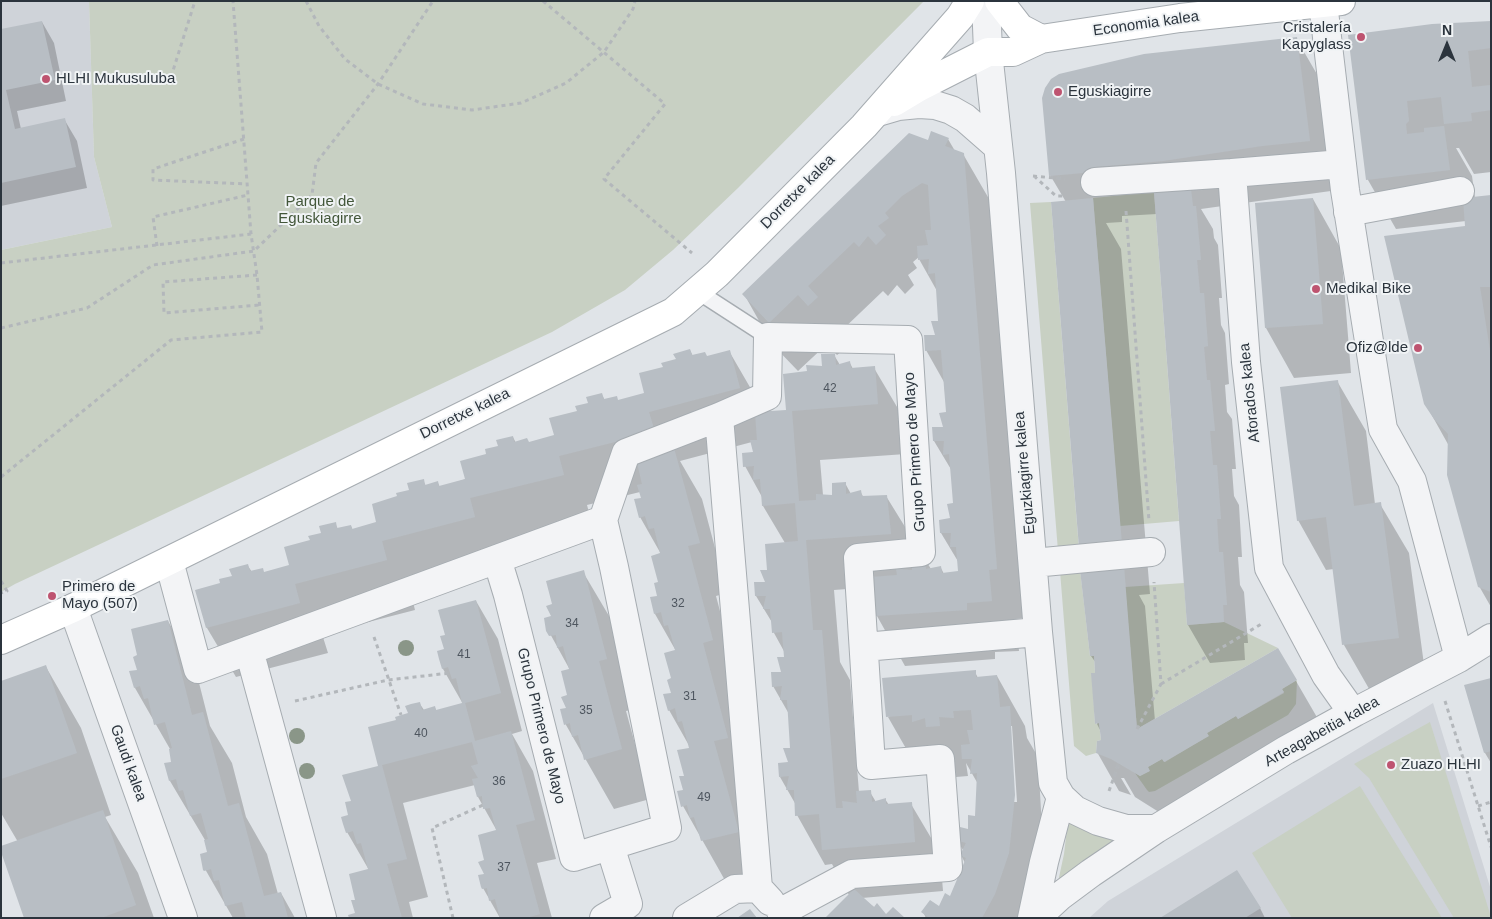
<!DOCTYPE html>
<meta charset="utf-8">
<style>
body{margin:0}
#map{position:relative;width:1492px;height:919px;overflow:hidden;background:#e0e4e8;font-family:Helvetica,sans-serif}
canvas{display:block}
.frame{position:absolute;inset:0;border:2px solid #2b343d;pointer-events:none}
.north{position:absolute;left:1422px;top:20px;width:50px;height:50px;-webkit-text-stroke:4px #f0f3f5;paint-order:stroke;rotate:0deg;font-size:14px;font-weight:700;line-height:20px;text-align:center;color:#2b343d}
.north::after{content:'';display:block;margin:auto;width:18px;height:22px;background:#2b343d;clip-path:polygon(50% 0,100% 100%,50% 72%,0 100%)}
</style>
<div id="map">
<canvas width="1492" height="919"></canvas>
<div class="frame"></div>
<div class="north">N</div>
</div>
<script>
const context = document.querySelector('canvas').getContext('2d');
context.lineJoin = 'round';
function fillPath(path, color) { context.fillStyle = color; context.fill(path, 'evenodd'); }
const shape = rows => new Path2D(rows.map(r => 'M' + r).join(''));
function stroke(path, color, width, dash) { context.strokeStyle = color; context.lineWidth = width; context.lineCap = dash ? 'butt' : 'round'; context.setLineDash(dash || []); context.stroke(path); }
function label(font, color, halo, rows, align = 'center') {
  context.font = font + ' Helvetica,sans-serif'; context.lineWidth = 4; context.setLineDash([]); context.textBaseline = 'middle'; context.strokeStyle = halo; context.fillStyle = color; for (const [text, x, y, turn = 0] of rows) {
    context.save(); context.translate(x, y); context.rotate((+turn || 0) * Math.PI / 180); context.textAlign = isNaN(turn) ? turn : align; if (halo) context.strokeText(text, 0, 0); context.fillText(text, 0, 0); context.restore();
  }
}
fillPath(shape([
 [1,1,89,1,94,157,112,227,1,250],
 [1433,703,1491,890,1491,918,1089,918,1108,901]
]), '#cfd3d9');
fillPath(shape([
 [89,1,924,1,738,188,673,250,625,290,552,332,15,584,1,592,1,250,112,227,94,157],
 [1154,192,1179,521,1120,526,1093,198],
 [1051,202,1079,549,1058,551,1030,203],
 [1080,569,1090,656,1094,656,1095,673,1092,673,1095,724,1099,723,1101,740,1097,741,1096,753,1086,756,1074,746,1060,571],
 [1184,583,1187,625,1224,622,1278,648,1137,729,1125,587],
 [1297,680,1296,704,1288,715,1155,791,1149,792,1147,790,1135,773,1140,776,1149,771,1148,767,1162,759,1165,762,1208,736,1207,733,1236,716,1238,719,1284,693,1282,689],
 [1430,722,1491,917,1491,918,1454,918,1369,778,1354,764],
 [1360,786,1442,918,1292,918,1252,853],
 [1068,820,1092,833,1114,841,1058,882,1064,854]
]), '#c8d0c3');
fillPath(shape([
 [42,22,54,43,66,101,17,111,21,129,64,119,77,141,87,188,1,206,1,31],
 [1491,23,1491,172,1474,174,1459,148,1456,148,1472,176,1475,198,1491,197,1491,607,1479,586,1449,446,1425,403,1467,227,1466,221,1396,229,1368,180,1350,36],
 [1296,38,1325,88,1338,190,1201,209,1213,229,1214,238,1218,245,1222,298,1219,298,1221,325,1225,333,1229,384,1225,385,1227,412,1232,419,1236,469,1232,469,1234,496,1239,505,1242,557,1238,557,1240,585,1244,592,1248,643,1244,643,1245,660,1210,663,1188,625,1157,214,1122,216,1122,222,1106,223,1121,249,1150,594,1139,595,1145,606,1155,721,1278,650,1318,719,1162,814,1135,797,1124,778,1121,778,1131,795,1119,791,1097,752,1102,741,1101,732,1097,724,1093,674,1096,674,1096,663,1091,656,1066,202,1050,175],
 [948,139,955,151,963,154,992,204,1025,618,1016,619,1019,651,995,652,995,659,905,666,877,616,874,587,834,590,840,662,850,680,859,792,870,792,876,802,885,799,889,805,911,804,940,853,943,891,862,898,886,916,903,918,828,918,849,895,832,864,825,865,797,815,796,805,780,777,790,763,792,749,789,714,773,686,783,673,785,653,774,633,773,624,756,596,767,583,769,571,785,543,763,506,762,497,745,466,755,453,752,442,680,461,702,499,727,593,716,596,741,690,766,881,731,891,683,806,685,777,691,749,669,710,676,651,655,614,659,597,661,554,640,517,642,498,640,492,587,505,592,524,410,590,415,610,322,634,328,653,236,677,207,628,197,591,222,584,248,566,252,572,264,573,290,566,311,541,323,534,335,523,338,529,351,526,353,530,378,523,399,497,411,490,423,480,426,486,438,483,440,487,466,479,487,455,513,437,516,443,529,444,555,436,578,412,590,404,601,394,605,400,618,401,646,394,664,368,690,350,693,356,707,357,729,351,758,401,761,413,787,411,808,373,823,368,834,355,840,365,850,363,853,369,874,368,903,417,906,454,820,460,823,495,834,496,845,483,851,494,860,491,864,498,886,496,931,569,941,568,944,574,959,573,959,563,941,533,952,519,955,505,952,471,934,441,944,428,947,414,944,382,926,350,936,336,939,322,937,291,919,259,919,257,913,262,917,268,908,275,914,285,905,294,897,285,888,296,883,291,838,334,846,348,837,355,827,344,798,371,772,344,744,294,928,142],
 [1313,199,1341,249,1351,373,1294,378,1266,328],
 [1337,381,1366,431,1375,504,1380,504,1409,553,1427,687,1372,694,1344,645,1334,569,1326,570,1298,520],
 [583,572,612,621,635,709,626,711,650,799,614,809,566,725,562,713,568,709,570,670,548,630,553,617,554,605],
 [476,601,498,639,522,731,512,734,533,771,556,859,537,863,552,918,500,918,483,888,485,875,486,861,497,831,478,797,475,785,403,803,428,897,409,902,413,918,350,918,356,914,357,901,369,870,347,832,352,802,380,767,398,721,410,714,420,704,424,710,435,708,437,711,463,704,443,669,440,659,445,650,446,636],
 [168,621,196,671,210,726,232,763,246,817,267,854,278,894,281,893,295,918,233,918,205,869,208,853,205,840,170,781,173,763,170,749,135,688,138,671,138,656],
 [46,667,81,728,111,815,105,817,138,873,154,918,26,918,18,842,1,813,1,682],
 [975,672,978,678,997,676,1025,726,1027,738,1038,757,1043,846,1032,918,926,918,923,912,939,908,950,898,965,863,961,855,963,850,957,840,969,830,976,818,978,784,966,763,968,776,956,777,951,769,916,766,888,717],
 [1010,726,1012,726,1017,802,1014,802],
 [1491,679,1491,763,1485,753,1466,686],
 [1260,908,1265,918,1163,918]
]), '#0003');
fillPath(shape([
 [42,21,55,80,6,90,15,129,65,118,76,167,1,183,1,29],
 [1491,21,1491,48,1468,51,1472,87,1491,85,1491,110,1471,113,1472,121,1444,124,1441,97,1407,101,1409,121,1406,124,1407,134,1424,132,1424,128,1444,126,1450,170,1366,180,1348,35,1432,24],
 [1297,37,1310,141,1262,146,1163,161,1094,167,1094,172,1049,176,1042,98,1045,88,1051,79,1059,74,1144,54],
 [931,131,949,138,945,146,964,153,997,569,989,570,992,601,967,603,967,610,875,616,872,577,897,575,896,569,912,570,912,559,925,558,926,569,941,566,942,573,958,571,956,547,950,547,951,533,940,533,939,520,950,518,947,504,953,503,949,454,943,455,944,441,933,441,932,427,943,427,939,413,946,412,941,350,925,351,924,335,935,335,931,321,938,321,935,273,928,274,929,259,918,260,917,246,928,245,925,230,931,230,928,185,922,183,902,196,885,213,889,218,878,226,886,235,876,245,868,236,859,247,854,242,808,286,818,297,808,306,798,295,769,323,742,294,909,133,928,140],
 [1191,189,1193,206,1196,206,1201,260,1197,260,1200,293,1204,293,1208,346,1204,347,1207,380,1210,380,1215,431,1210,431,1213,465,1217,465,1221,519,1217,519,1218,536,1219,552,1223,552,1227,605,1223,605,1224,622,1187,625,1154,192],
 [1491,195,1491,287,1480,287,1491,357,1491,592,1478,587,1447,475,1448,434,1434,419,1424,404,1384,236,1465,226,1463,198],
 [1093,198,1122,544,1079,548,1051,202],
 [1313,198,1323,324,1265,328,1255,203],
 [690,349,692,355,705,352,707,356,730,350,740,388,649,412,655,432,559,456,564,475,470,498,475,517,382,541,387,560,295,584,300,603,206,628,195,590,220,583,219,579,232,576,229,569,248,564,250,571,263,568,264,572,289,565,284,547,310,540,308,536,321,533,319,526,336,522,337,528,351,525,352,529,376,522,372,504,397,496,396,493,409,490,407,483,424,479,425,485,438,481,439,486,465,479,460,461,486,454,485,449,498,446,496,440,513,436,514,442,527,438,529,442,554,435,549,418,577,411,575,406,588,403,586,397,602,393,604,399,617,396,618,400,644,393,639,373,663,367,661,363,676,359,673,354],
 [821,354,835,354,836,365,850,361,851,368,875,366,878,404,792,411,799,501,816,500,816,494,832,495,832,483,846,482,846,494,861,490,862,496,887,495,891,534,806,540,813,630,822,630,836,808,843,808,842,801,857,803,856,791,871,790,872,802,886,798,886,804,912,802,915,842,822,850,819,814,795,816,794,790,786,790,789,776,779,777,778,763,788,762,783,748,790,748,787,700,780,700,782,686,772,687,771,672,781,672,777,657,784,657,782,632,772,633,770,609,763,609,766,596,755,596,754,582,765,582,760,570,767,570,765,544,798,541,795,503,762,506,760,479,753,480,754,466,743,467,742,453,753,452,750,440,757,440,755,412,786,410,783,374,807,371,806,365,822,366],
 [1338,380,1354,506,1381,502,1399,638,1342,645,1326,517,1297,521,1280,387],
 [674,448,700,543,688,546,713,640,703,643,728,738,714,741,739,832,701,841,694,817,690,818,687,805,681,807,677,791,683,790,679,776,684,776,677,750,689,748,682,721,678,722,675,708,668,711,663,694,671,693,667,680,671,678,664,653,675,650,668,625,664,626,661,612,654,614,650,597,657,596,654,583,658,582,651,556,660,553,654,528,649,529,645,516,639,518,634,499,641,498,637,485,642,484,636,458],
 [1124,566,1137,729,1278,648,1297,680,1282,689,1284,692,1238,719,1236,716,1207,733,1209,736,1164,762,1162,759,1148,767,1150,771,1140,776,1111,759,1096,753,1097,741,1101,740,1099,723,1095,724,1091,673,1095,673,1094,656,1090,656,1080,570],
 [584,570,607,659,599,661,622,749,584,760,578,735,572,737,570,723,564,725,560,709,566,708,561,697,567,695,561,671,569,669,563,646,557,648,556,635,549,636,546,631,544,618,551,616,546,606,552,604,546,581],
 [476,600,501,693,465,703,475,741,511,731,535,820,516,825,540,914,526,918,500,918,495,899,489,901,487,888,482,889,481,887,478,875,484,874,478,862,484,860,478,835,496,830,490,808,483,809,482,796,477,797,474,786,472,779,478,778,471,766,478,764,472,742,382,765,407,859,387,864,402,918,349,918,348,915,355,913,351,900,355,900,349,874,368,869,361,843,357,844,353,831,346,833,343,824,341,817,348,815,345,802,351,801,342,775,378,766,368,727,396,720,395,717,408,713,405,706,411,704,420,702,422,710,435,706,436,710,462,703,456,678,452,679,448,667,442,669,439,659,437,651,444,649,440,636,445,635,438,610],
 [168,620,192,715,203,712,228,806,239,803,264,896,281,892,288,918,246,918,242,902,225,906,219,880,214,881,211,869,204,871,203,870,200,854,207,852,204,840,208,839,201,813,190,816,183,790,179,791,176,779,169,781,164,763,171,762,169,749,172,748,165,722,154,725,148,698,144,699,140,686,134,688,129,671,137,670,133,657,137,655,131,629],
 [46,665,77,753,1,779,1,681],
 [976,670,976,677,997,675,1000,707,1010,706,1015,795,1009,853,995,894,982,918,929,918,921,912,930,900,939,906,945,893,950,896,966,858,960,855,966,843,956,840,960,827,968,829,968,815,975,816,977,773,970,774,972,759,962,759,961,745,970,744,967,730,973,730,971,710,953,711,954,718,939,717,940,726,926,727,925,718,912,722,912,715,886,717,882,678],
 [1491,678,1491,751,1484,753,1464,685],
 [103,810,136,905,101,918,24,918,1,852,1,846],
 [1237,870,1261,908,1245,918,1160,918],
 [854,889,874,907,877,903,886,914,893,907,905,918,825,918],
 [750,909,757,918,737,918]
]), '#b8bec4');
const lane = shape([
 [697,291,768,337]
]);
const street = shape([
 [986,1,988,52,1001,173,1038,632,1053,783,1061,797,1075,810,1098,821,1126,829,1156,829],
 [1323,3,1345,190,1383,429,1412,481,1459,658],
 [881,111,898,106,919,104,935,105,951,110,965,118,997,146],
 [1342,164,1232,173,1246,362,1269,568,1326,675,1348,706,1355,712],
 [1095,182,1232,173],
 [1348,212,1460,191],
 [719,417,758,888],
 [497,559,508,595,574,857,667,828,614,567,603,520,626,453,719,417,767,396,768,337,908,340,921,552,858,558,871,765,940,759,948,867,852,874,781,912],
 [169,561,198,669,603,520],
 [1033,563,1151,552],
 [73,608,183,918],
 [864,647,1038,632],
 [249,650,322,918],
 [604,918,628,904,610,846],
 [687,918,735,889,758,888,770,901],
 [1032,918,1044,862,1061,797],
 [1036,918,1060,896,1091,873,1156,829,1286,750,1355,712,1459,658,1491,638]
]);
const secondary = shape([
 [999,1,1020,28,1041,39,1180,18,1341,1],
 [894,102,919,87,988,52,1013,52,1041,39],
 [1,640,73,608,673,312,717,274,864,126,960,17,970,1]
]);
stroke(lane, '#a6acb1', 18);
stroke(street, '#a6acb1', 30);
stroke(secondary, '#a6acb1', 30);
stroke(shape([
 [306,1,319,26,345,59,378,84,423,104,472,110,521,103,566,83,604,52,633,9,635,1],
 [543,1,665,104,604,179,692,253],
 [171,77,195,1],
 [244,139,153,169,153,180,248,184],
 [1033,176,1065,179],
 [1034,176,1056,196,1066,196],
 [1126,211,1149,521],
 [157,246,153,217,248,195],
 [1,263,251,234],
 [257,275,163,282,164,313,259,305],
 [1,328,87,308,153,265,254,251,312,195,316,163,378,84,433,1],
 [1,477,171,340,262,332,257,275,251,234,233,1],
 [1,581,7,591,1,593],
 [374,637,401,715],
 [1161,684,1263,623],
 [295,701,388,680,450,673],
 [1445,701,1491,847],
 [1137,729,1161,684,1154,582],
 [1109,791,1119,763],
 [1478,806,1491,802],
 [453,918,432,828,483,805]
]), '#b3b7bb', 3, [4, 4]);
stroke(lane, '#f3f4f6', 15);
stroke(street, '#f3f4f6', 28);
stroke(secondary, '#fff', 28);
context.fillStyle = '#8a9688';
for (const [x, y] of [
 [406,648],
 [297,736],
 [307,771]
]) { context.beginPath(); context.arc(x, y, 8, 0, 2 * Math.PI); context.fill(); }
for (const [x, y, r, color] of [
 [1361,37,5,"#be5470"],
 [46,79,5,"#be5470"],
 [1058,92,5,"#be5470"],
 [1316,289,5,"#be5470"],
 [1418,348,5,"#be5470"],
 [52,596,5,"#be5470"],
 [1391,765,5,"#be5470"]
]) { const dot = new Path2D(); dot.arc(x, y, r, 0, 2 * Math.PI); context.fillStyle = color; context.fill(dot); stroke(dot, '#f0f3f5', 2); }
label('12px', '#4e565f', null, [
 ["42",830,389],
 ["32",678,604],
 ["34",572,624],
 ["41",464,655],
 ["31",690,697],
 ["35",586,711],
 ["40",421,734],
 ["36",499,782],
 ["49",704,798],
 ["37",504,868]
]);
label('15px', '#2b343d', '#f0f3f5', [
 ["Economia kalea",1146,24,-8],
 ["Dorretxe kalea",798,192,-45],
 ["Aforados kalea",1250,393,-96],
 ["Dorretxe kalea",465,414,-26],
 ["Grupo Primero de Mayo",915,452,-94],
 ["Eguzkiagirre kalea",1025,473,-95],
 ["Grupo Primero de Mayo",541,726,76],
 ["Arteagabeitia kalea",1322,732,-29],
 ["Gaudi kalea",128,763,70]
]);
label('15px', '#2b343d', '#f0f3f5', [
 ["Cristalería",1351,28,"right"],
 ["Kapyglass",1351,45,"right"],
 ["HLHI Mukusuluba",56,79],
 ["Eguskiagirre",1068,92],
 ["Medikal Bike",1326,289],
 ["Ofiz@lde",1408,348,"right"],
 ["Primero de",62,587],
 ["Mayo (507)",62,604],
 ["Zuazo HLHI",1401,765]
], 'left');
label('15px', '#43573a', '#f0f3f5', [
 ["Parque de",320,202],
 ["Eguskiagirre",320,219]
]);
</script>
